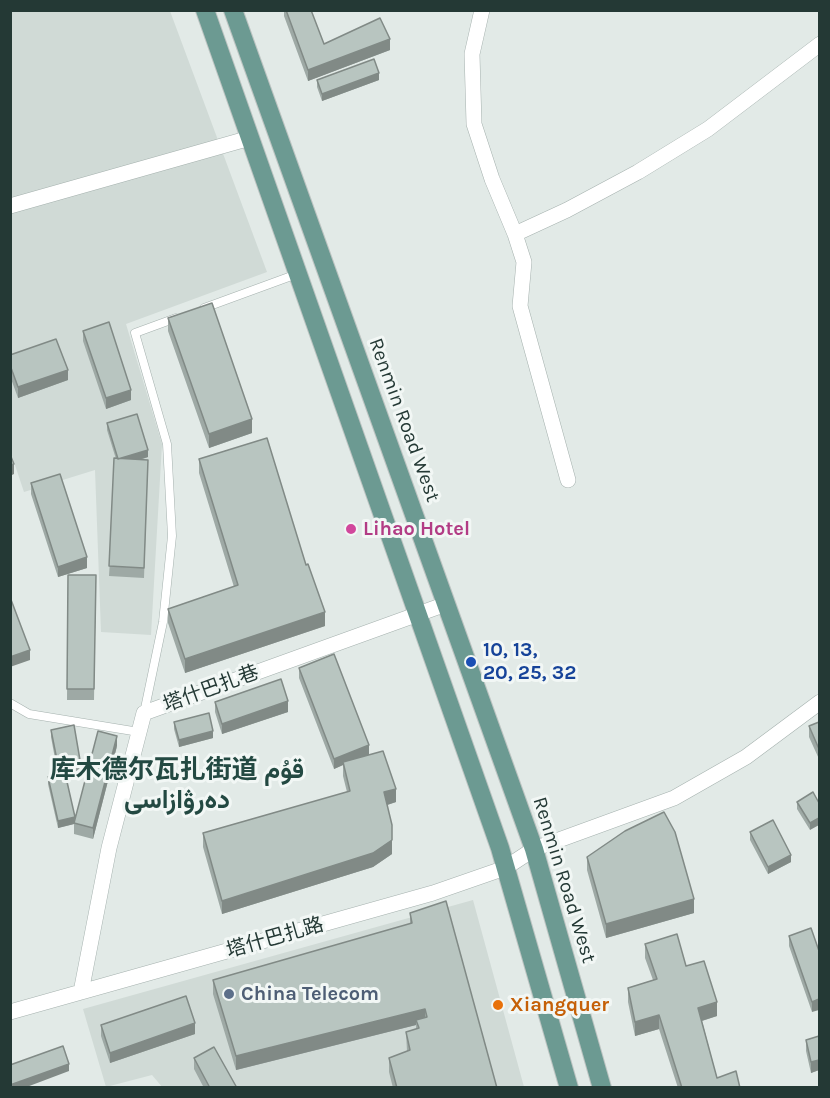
<!DOCTYPE html>
<meta charset="utf-8">
<style>
body{margin:0}
#map{position:relative;width:830px;height:1098px;overflow:hidden;background:#e2eae7;font-family:Karla,sans-serif}
canvas{display:block}
.frame{position:absolute;inset:0;border:12px solid #243935;pointer-events:none}
</style>
<div id="map">
<canvas width="830" height="1098"></canvas>
<div class="frame"></div>
</div>
<script>
const context = document.querySelector('canvas').getContext('2d');
context.lineJoin = 'round';
function fillPath(path, color) { context.fillStyle = color; context.fill(path, 'evenodd'); }
const shape = rows => new Path2D(rows.map(r => 'M' + r).join(''));
function stroke(path, color, width, dash) { context.strokeStyle = color; context.lineWidth = width; context.lineCap = dash ? 'butt' : 'round'; context.setLineDash(dash || []); context.stroke(path); }
function label(font, color, halo, rows, align = 'center') {
  context.font = font + ' Karla,Vazirmatn,"Noto Sans SC",sans-serif'; context.lineWidth = 6; context.setLineDash([]); context.textBaseline = 'middle'; context.strokeStyle = halo; context.fillStyle = color; for (const [text, x, y, turn = 0] of rows) {
    context.save(); context.translate(x, y); context.rotate((+turn || 0) * Math.PI / 180); context.textAlign = isNaN(turn) ? turn : align; if (halo) context.strokeText(text, 0, 0); context.fillText(text, 0, 0); context.restore();
  }
}
fillPath(shape([
 [10,11,170,11,267,272,126,324,162,444,151,635,101,632,95,470,24,492,11,453],
 [473,900,524,1087,163,1088,152,1075,106,1087,83,1009]
]), '#d0dad6');
const lane = shape([
 [204,308,297,274],
 [10,703,29,714,139,732],
 [144,713,163,622,172,536,167,444,135,333,176,318]
]);
const street = shape([
 [482,10,472,54,474,124,492,179,515,234,524,262,520,306,568,480],
 [10,206,250,138],
 [515,234,567,210,638,172,708,129,820,44],
 [81,992,109,848,144,713,446,604],
 [10,1012,433,893,505,868,534,849,674,798,746,757,820,702]
]);
const primary = shape([
 [205,10,500,848,569,1088],
 [233,10,534,849,602,1088]
]);
stroke(lane, '#a5b1ae', 9);
stroke(street, '#a5b1ae', 16);
stroke(primary, '#bdc4c2', 20);
stroke(lane, '#fff', 8);
stroke(street, '#fff', 15);
stroke(primary, '#6c9a92', 18);
fillPath(shape([
 [284,10,311,10,324,44,390,50,308,81,284,16],
 [317,80,379,80,322,101,317,87],
 [168,318,252,433,209,448,168,331],
 [83,331,131,400,106,409,83,341],
 [10,355,68,380,18,398,10,376],
 [107,423,148,457,140,460,148,460,144,578,109,576,116,459,107,430],
 [199,459,306,565,325,626,185,673,168,623,168,609,234,587,199,473],
 [31,483,87,568,58,577,31,494],
 [68,575,96,575,94,700,67,700],
 [299,668,369,755,396,802,387,805,392,839,392,854,373,867,222,914,203,847,203,833,347,792,343,776,343,765,334,769,299,678],
 [215,702,288,712,222,734,215,712],
 [174,722,213,738,179,747,174,729],
 [819,722,819,759,809,737,809,726],
 [51,730,81,766,81,773,66,776,75,818,117,746,93,839,74,834,74,824,58,828,48,784,48,777,58,775,51,737],
 [813,792,810,830,797,809,797,802],
 [750,832,791,862,768,874,750,840],
 [587,857,694,913,606,938,587,870],
 [410,913,497,1088,393,1088,389,1072,389,1058,407,1051,406,1032,416,1029,416,1025,236,1070,213,994,213,980,410,924],
 [789,936,819,951,812,1012,789,946],
 [645,944,686,966,717,1016,702,1021,717,1078,740,1088,678,1088,659,1029,635,1036,628,1002,628,988,653,980,645,958],
 [101,1025,195,1034,110,1063,101,1036],
 [819,1036,819,1070,811,1073,806,1051,806,1040],
 [194,1058,237,1088,204,1088,194,1069]
]), '#9ea9a5');
fillPath(shape([
 [390,39,390,50,308,81,308,70],
 [379,73,379,80,322,101,322,94],
 [68,370,68,380,18,398,18,387],
 [131,390,131,400,106,409,106,398],
 [252,419,252,433,209,448,209,434],
 [148,450,148,457,118,466,118,459],
 [14,464,14,474,10,476,10,465],
 [87,557,87,568,58,577,58,567],
 [325,612,325,626,185,673,185,659],
 [30,650,30,660,10,667,10,657],
 [288,701,288,712,222,734,222,724],
 [213,731,213,738,179,747,179,740],
 [117,736,117,746,93,839,93,828],
 [369,745,369,755,343,762,343,765,334,769,334,759],
 [396,789,396,802,384,806,384,792],
 [75,817,74,824,58,828,58,821],
 [819,818,819,825,810,830,810,823],
 [392,825,392,854,373,867,222,914,222,901],
 [791,855,791,862,768,874,768,867],
 [694,899,694,913,606,938,606,924],
 [819,999,819,1010,812,1012,812,1002],
 [717,1002,717,1016,698,1022,698,1008],
 [425,1009,425,1022,416,1020,416,1025,236,1070,236,1056],
 [659,1015,659,1029,635,1036,635,1022],
 [195,1023,195,1034,110,1063,110,1053],
 [819,1060,819,1070,811,1073,811,1062],
 [69,1064,69,1071,24,1088,10,1088,10,1085]
]), '#818a86');
const building = shape([
 [286,10,311,10,324,44,380,18,390,39,308,70,286,10],
 [374,59,379,73,322,94,317,80,374,59],
 [212,303,252,419,209,434,168,318,212,303],
 [109,322,131,390,106,398,83,331,109,322],
 [56,339,68,370,18,387,10,365,10,355,56,339],
 [137,414,148,450,118,459,107,423,137,414],
 [267,438,306,565,308,564,325,612,185,659,168,609,238,585,199,459,267,438],
 [10,454,14,464,10,465,10,454],
 [114,458,148,460,144,568,109,566,114,458],
 [60,474,87,557,58,567,31,483,60,474],
 [68,575,96,575,94,689,67,689,68,575],
 [10,597,30,650,10,657,10,597],
 [334,654,369,745,334,759,299,668,334,654],
 [281,679,288,701,222,724,215,702,281,679],
 [209,713,213,731,179,740,174,722,209,713],
 [819,722,819,749,809,726,819,722],
 [74,725,81,766,59,770,51,730,74,725],
 [98,731,117,736,93,828,74,823,98,731],
 [383,751,396,789,384,792,392,825,392,840,373,853,222,901,203,833,350,791,343,762,383,751],
 [65,773,75,817,58,821,48,777,65,773],
 [813,792,819,803,819,818,810,823,797,802,813,792],
 [664,812,675,832,694,899,606,924,587,857,625,831,664,812],
 [773,820,791,855,768,867,750,832,773,820],
 [446,901,497,1088,397,1088,389,1058,410,1050,406,1032,419,1028,416,1020,427,1017,425,1009,236,1056,213,980,412,923,410,913,446,901],
 [811,928,819,951,819,999,812,1002,789,936,811,928],
 [677,934,686,966,704,961,717,1002,698,1008,717,1078,736,1071,740,1088,682,1088,659,1015,635,1022,628,988,657,979,645,944,677,934],
 [186,996,195,1023,110,1053,101,1025,186,996],
 [819,1036,819,1060,811,1062,806,1040,819,1036],
 [63,1046,69,1064,10,1085,10,1065,63,1046],
 [214,1047,237,1088,210,1088,194,1058,214,1047]
]);
fillPath(building, '#b8c5c0');
stroke(building, '#818a86', 1.5);
for (const [x, y, r, color] of [
 [351,529,6,"#d1479c"],
 [471,662,6,"#1a4fb4"],
 [229,994,6,"#5c6f8a"],
 [498,1005,6,"#e8710a"]
]) { const dot = new Path2D(); dot.arc(x, y, r, 0, 2 * Math.PI); context.fillStyle = color; context.fill(dot); stroke(dot, '#f2f7f5', 2); }
label('20px', '#243935', '#f2f7f5', [
 ["Renmin Road West",404,420,70],
 ["塔什巴扎巷",211,689,-20],
 ["Renmin Road West",564,880,73],
 ["塔什巴扎路",275,938,-16]
]);
label('bold 20px', '#b23c85', '#f2f7f5', [
 ["Lihao Hotel",363,529]
], 'left');
label('bold 20px', '#164399', '#f2f7f5', [
 ["10, 13,",483,650],
 ["20, 25, 32",483,673]
], 'left');
label('bold 20px', '#4e5e75', '#f2f7f5', [
 ["China Telecom",241,994]
], 'left');
label('bold 20px', '#c56008', '#f2f7f5', [
 ["Xiangquer",510,1005]
], 'left');
label('bold 26px', '#234942', '#f2f7f5', [
 ["库木德尔瓦扎街道 قۇم",177,771],
 ["دەرۋازاسى",177,801]
]);
</script>
